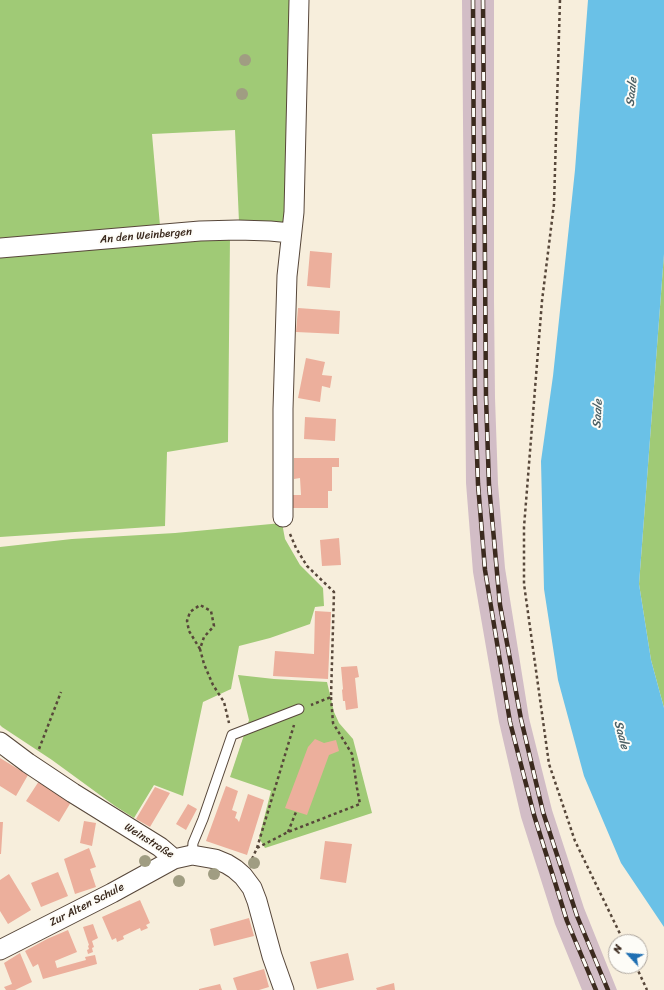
<!DOCTYPE html>
<meta charset="utf-8">
<style>
body{margin:0}
#map{position:relative;width:664px;height:990px;overflow:hidden;background:#f7eedc;font-family:Sriracha,sans-serif}
canvas{display:block}
.north{position:absolute;left:608px;top:934px;width:40px;height:40px;box-sizing:border-box;background:#fdfcf7;border:1px solid #afa8a0;border-radius:50%;rotate:296deg;font-size:11px;font-weight:700;line-height:16px;text-align:center;color:#3b2a1e}
.north::after{content:'';display:block;margin:auto;width:14px;height:18px;background:#1f6fb2;clip-path:polygon(50% 0,100% 100%,50% 72%,0 100%)}
</style>
<div id="map">
<canvas width="664" height="990"></canvas>
<div class="north">N</div>
</div>
<script>
const context = document.querySelector('canvas').getContext('2d');
context.lineJoin = 'round';
function fillPath(path, color) { context.fillStyle = color; context.fill(path, 'evenodd'); }
const shape = rows => new Path2D(rows.map(r => 'M' + r).join(''));
function stroke(path, color, width, dash) { context.strokeStyle = color; context.lineWidth = width; context.lineCap = dash ? 'butt' : 'round'; context.setLineDash(dash || []); context.stroke(path); }
function label(font, color, halo, rows, align = 'center') {
  context.font = font + ' Sriracha,sans-serif'; context.lineWidth = 4; context.setLineDash([]); context.textBaseline = 'middle'; context.strokeStyle = halo; context.fillStyle = color; for (const [text, x, y, turn = 0] of rows) {
    context.save(); context.translate(x, y); context.rotate((+turn || 0) * Math.PI / 180); context.textAlign = isNaN(turn) ? turn : align; if (halo) context.strokeText(text, 0, 0); context.fillText(text, 0, 0); context.restore();
  }
}
fillPath(shape([
 [462,0,494,0,494,301,495,398,498,484,505,568,529,718,552,810,584,908,617,990,582,990,555,924,521,817,499,722,473,572,466,483]
]), '#d2bdc6');
fillPath(shape([
 [0,0,293,0,286,222,239,222,235,130,152,134,160,226,0,238],
 [230,236,228,442,167,452,165,526,0,537,0,255],
 [664,254,664,708,651,660,639,584],
 [282,523,285,539,300,565,323,588,324,606,315,607,310,624,270,638,239,646,231,689,203,702,183,796,154,785,134,818,115,806,52,760,2,727,0,725,0,547,72,539,175,533],
 [238,675,274,679,327,682,334,712,339,723,353,739,372,813,265,848,259,838,271,791,230,777,249,720]
]), '#a0ca76');
fillPath(shape([
 [588,0,664,0,664,254,639,584,651,660,664,708,664,927,621,863,584,776,558,680,544,589,541,461,553,376,575,170]
]), '#6ac1e7');
fillPath(shape([
 [310,251,332,253,330,288,307,286],
 [298,308,340,311,339,334,296,332],
 [306,358,325,362,322,375,332,376,330,388,322,386,320,402,298,398],
 [305,417,336,419,335,441,304,439],
 [294,458,339,458,339,467,332,467,332,491,328,491,328,508,293,508,293,495,301,495,300,478,294,479],
 [339,538,341,565,322,566,320,540],
 [315,611,331,612,328,679,273,676,275,651,314,654],
 [357,666,359,677,355,678,358,708,346,710,345,701,343,701,342,690,343,689,341,667],
 [315,739,324,743,336,740,339,751,329,755,307,815,285,808,308,747],
 [0,758,28,775,16,796,0,786],
 [39,781,71,802,59,822,26,801],
 [226,786,238,791,232,810,237,812,235,818,237,819,239,822,248,794,264,800,247,855,206,841],
 [155,787,170,793,150,827,136,819],
 [188,804,197,809,186,830,176,824],
 [84,821,96,823,92,846,80,843],
 [0,822,3,822,1,854,0,854],
 [325,841,352,844,346,883,320,879],
 [89,848,96,867,90,869,96,887,75,894,64,859],
 [58,872,68,896,41,907,31,883],
 [9,874,31,910,8,924,0,911,0,880],
 [140,900,150,923,146,925,148,928,141,931,140,928,123,936,124,939,117,942,116,938,112,940,102,917],
 [249,918,254,936,214,946,210,929],
 [93,924,98,938,92,941,94,947,92,948,93,952,88,954,87,950,89,949,88,946,89,945,83,927],
 [68,930,77,952,55,961,57,968,86,960,85,957,95,955,97,964,43,979,38,964,33,967,25,951,47,939],
 [20,953,32,982,15,990,6,990,4,987,12,984,4,963],
 [348,953,354,980,317,989,310,962],
 [264,969,269,987,259,990,237,990,233,978],
 [394,983,395,990,377,990,376,988],
 [220,984,222,990,199,990,199,989]
]), '#ecaf9c');
const lane = shape([
 [192,855,193,843,203,819,232,735,299,709]
]);
const street = shape([
 [0,248,200,231,238,230,270,231,291,233],
 [283,517,283,409,287,276,294,212,299,0],
 [0,742,28,763,73,793,160,847,174,859],
 [0,950,112,893,174,859,192,855,215,859,227,864,235,869,243,876,252,888,257,901,272,956,284,990]
]);
stroke(lane, '#57473a', 11);
stroke(street, '#57473a', 21);
stroke(shape([
 [560,0,554,204,542,301,524,527,524,584,549,764,575,841,624,942],
 [290,534,296,548,307,566,334,592,331,697,311,705],
 [200,649,189,631,187,621,190,612,200,605,211,611,214,626,204,637,200,649,204,664,213,685,224,702,229,723],
 [39,749,61,692],
 [288,832,296,812],
 [257,848,288,832,360,804,357,788,352,754,333,723,331,697],
 [252,859,257,848,294,725],
 [636,966,647,990]
]), '#57473a', 2.5, [3, 3]);
stroke(lane, '#fff', 9);
stroke(street, '#fff', 19);
const rail = shape([
 [473,0,475,398,478,484,485,570,510,722,534,815,567,921,596,990],
 [483,0,486,397,489,485,500,605,521,719,543,812,577,916,608,990]
]);
stroke(rail, '#3b2a1e', 4.5);
stroke(rail, '#fdfcf7', 3, [9]);
context.fillStyle = '#a09d82';
for (const [x, y] of [
 [245,60],
 [242,94],
 [145,861],
 [254,863],
 [214,874],
 [179,881]
]) { context.beginPath(); context.arc(x, y, 6, 0, 2 * Math.PI); context.fill(); }
label('11px', '#3b2a1e', '#fdfcf7', [
 ["An den Weinbergen",146,236,-5],
 ["Weinstraße",149,841,32],
 ["Zur Alten Schule",87,905,-27]
]);
label('italic 12px', '#4b5f64', '#fdfcf7', [
 ["Saale",632,92,-84],
 ["Saale",598,414,-87],
 ["Saale",621,735,75]
]);
</script>
